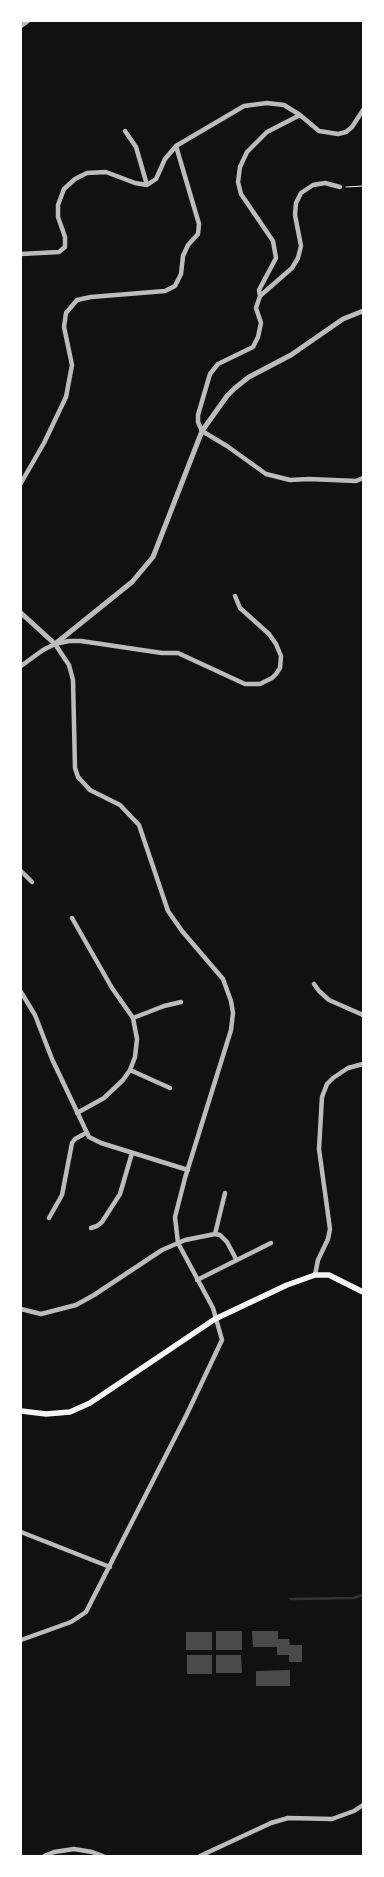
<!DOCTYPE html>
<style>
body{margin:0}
#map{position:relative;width:384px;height:1877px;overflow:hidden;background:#111;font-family:"Source Sans 3",sans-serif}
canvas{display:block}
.frame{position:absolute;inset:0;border:22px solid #fff;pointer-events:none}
</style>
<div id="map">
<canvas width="384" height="1877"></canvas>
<div class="frame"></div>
</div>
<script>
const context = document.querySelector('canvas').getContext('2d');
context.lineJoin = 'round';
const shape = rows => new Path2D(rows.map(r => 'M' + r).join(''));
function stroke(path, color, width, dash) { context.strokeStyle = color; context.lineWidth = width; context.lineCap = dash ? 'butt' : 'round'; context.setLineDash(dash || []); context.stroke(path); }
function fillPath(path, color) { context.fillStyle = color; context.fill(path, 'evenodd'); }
stroke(shape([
 [291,1599,353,1598,363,1595]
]), '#333', 2.5);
fillPath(shape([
 [216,1631,242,1631,242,1650,216,1650],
 [252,1631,278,1631,278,1639,289,1639,290,1645,302,1645,302,1662,289,1662,289,1655,277,1655,277,1647,253,1647],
 [186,1632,212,1632,212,1650,186,1650],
 [187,1655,212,1655,212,1674,187,1674],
 [216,1655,241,1655,242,1673,216,1673],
 [290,1670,290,1686,256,1686,256,1671]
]), '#4a4a4a');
stroke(shape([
 [346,187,363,186]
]), '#f5f5f5', 1);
stroke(shape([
 [21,26,28,21],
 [300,115,267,132,247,152,240,167,238,182,241,194,273,241,276,258,259,290,260,296,256,308,261,323,258,337,253,347,218,364,210,374,198,415,198,422,202,431,227,446,266,474,290,480,309,479,356,481,363,478],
 [125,131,136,147,147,185],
 [21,254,59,252,65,247,65,237,58,217,58,205,64,189,75,179,87,173,106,172,135,183,147,185,156,179,165,159,176,146,244,106,267,103,284,105,300,115,319,131,338,134,346,132,352,127,363,110],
 [260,296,292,268,298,258,301,246,295,215,296,203,301,193,313,185,325,183,340,187],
 [21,483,44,443,66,397,72,365,64,327,66,313,77,300,91,297,165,291,175,286,181,274,183,256,188,245,198,234,199,224,176,146],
 [21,666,43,650,55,644,69,641,81,641,162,653,178,653,245,684,260,684,272,678,276,674,280,668,281,656,276,644,269,634,240,608,235,596],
 [21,871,32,882],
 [72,918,112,988,133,1018,137,1039,135,1057,130,1070,123,1080,104,1098,77,1113],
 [314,984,319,991,329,1000,363,1015],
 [21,992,35,1015,52,1059,89,1137,101,1143,188,1170],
 [133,1018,164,1006,181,1002],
 [130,1070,170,1088],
 [49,1218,62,1195,72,1143,75,1139,86,1133],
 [91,1228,97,1226,102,1222,120,1194,132,1153],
 [215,1234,225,1193],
 [315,1275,318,1260,328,1239,330,1229,319,1149,322,1097,327,1084,333,1078,348,1068,363,1064],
 [197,1280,271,1243],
 [21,1309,41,1314,76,1305,94,1295,162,1250,185,1240,215,1234,220,1235,227,1242,236,1259],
 [21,1532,110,1567],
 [21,1640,71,1622,86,1612,186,1416,222,1340,213,1308,178,1243,175,1217,185,1178,231,1030,233,1013,231,1001,223,979,182,931,168,911,139,825,120,805,90,790,78,777,75,768,73,680,69,665,55,644],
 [44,1856,54,1852,74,1849,92,1852,103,1856],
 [200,1856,271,1823,288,1818,332,1819,354,1811,363,1805]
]), '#bcbcbc', 4.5);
stroke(shape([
 [21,613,55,644,132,582,153,557,202,431,227,396,235,388,249,377,291,355,343,319,363,311]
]), '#bcbcbc', 5);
stroke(shape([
 [21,1411,46,1414,70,1412,90,1403,215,1319,287,1285,315,1275,329,1275,363,1292]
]), '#f5f5f5', 5.5);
</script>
